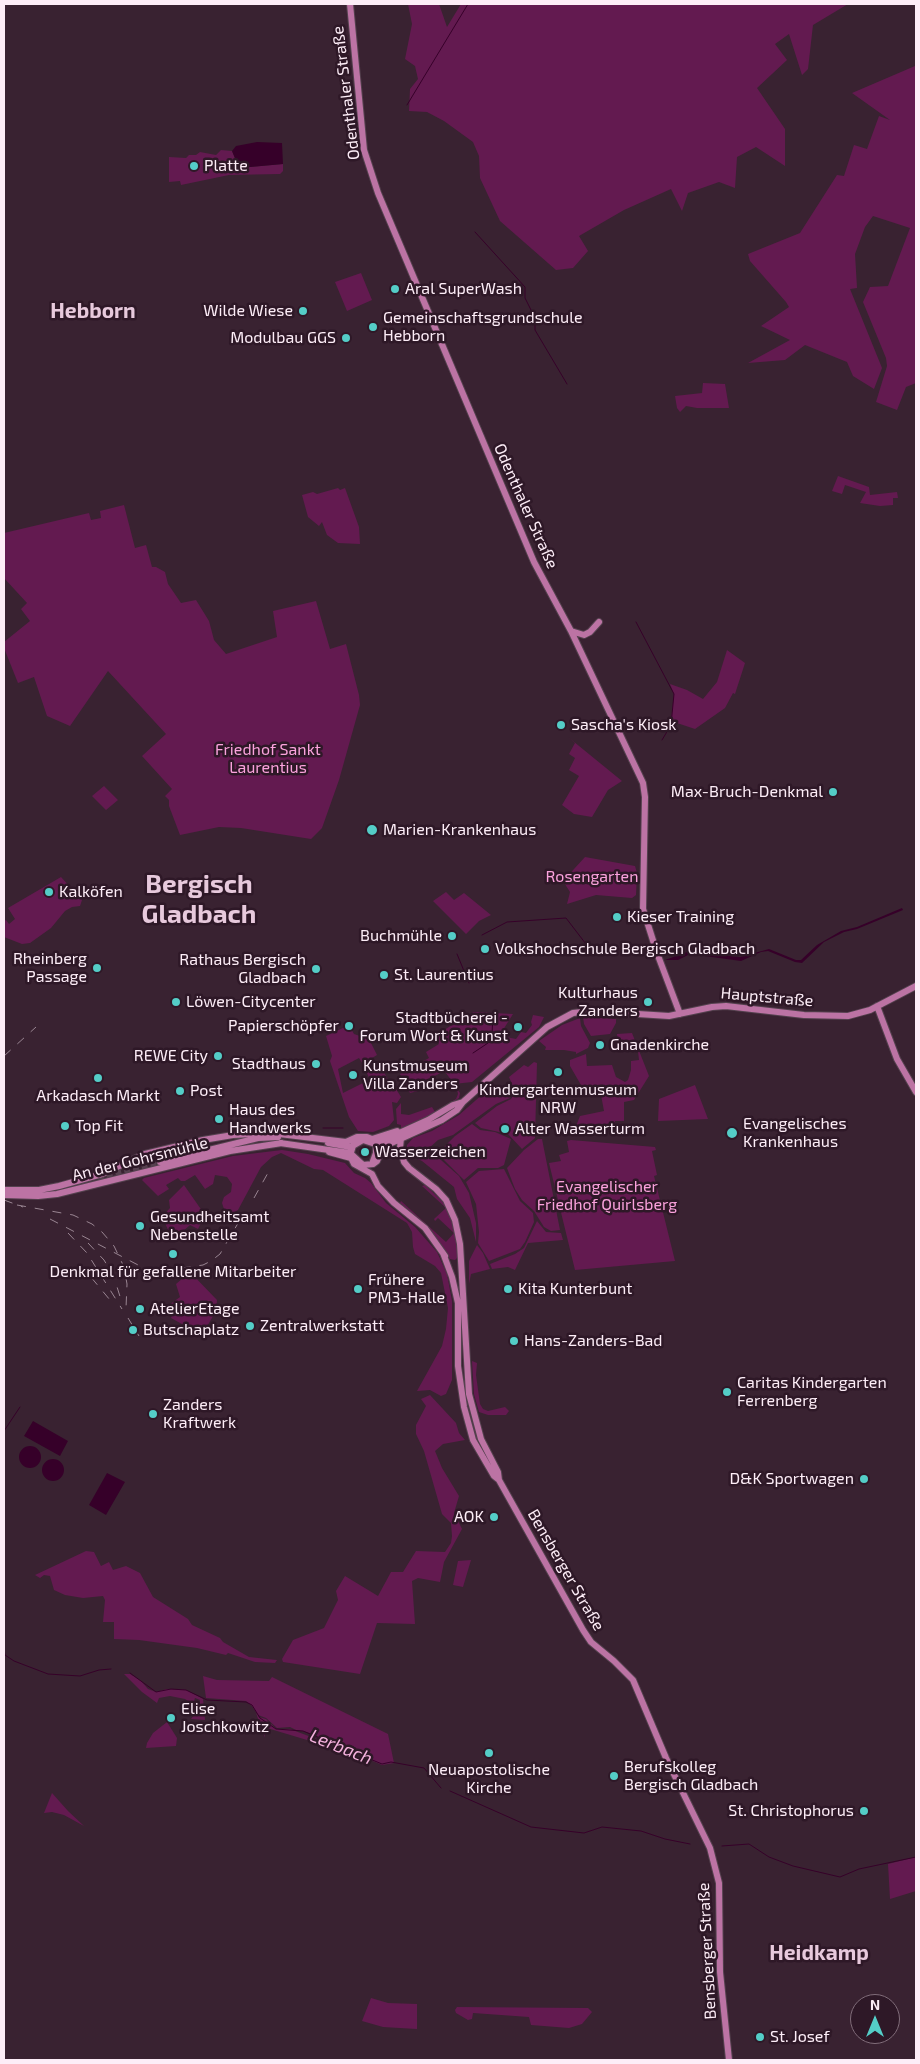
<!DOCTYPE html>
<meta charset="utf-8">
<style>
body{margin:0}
#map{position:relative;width:920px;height:2064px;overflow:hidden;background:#392231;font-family:"Exo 2",sans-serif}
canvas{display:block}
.frame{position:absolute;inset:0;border:5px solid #fdedf7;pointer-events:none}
.north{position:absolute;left:850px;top:1994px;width:50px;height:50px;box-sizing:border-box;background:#2e1827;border:1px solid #816d7a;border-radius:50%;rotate:0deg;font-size:14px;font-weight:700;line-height:20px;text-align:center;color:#fdedf7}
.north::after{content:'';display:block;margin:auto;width:18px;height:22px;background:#54cdc7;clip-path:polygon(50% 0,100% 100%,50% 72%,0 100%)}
</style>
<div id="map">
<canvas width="920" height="2064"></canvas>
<div class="frame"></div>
<div class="north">N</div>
</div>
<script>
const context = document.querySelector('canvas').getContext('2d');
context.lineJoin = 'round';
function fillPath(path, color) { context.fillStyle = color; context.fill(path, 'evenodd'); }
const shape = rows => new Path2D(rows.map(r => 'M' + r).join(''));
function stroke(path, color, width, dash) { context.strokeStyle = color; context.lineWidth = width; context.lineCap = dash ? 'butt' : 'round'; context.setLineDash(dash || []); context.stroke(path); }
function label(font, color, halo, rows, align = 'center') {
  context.font = font + ' "Exo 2",sans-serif'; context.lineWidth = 5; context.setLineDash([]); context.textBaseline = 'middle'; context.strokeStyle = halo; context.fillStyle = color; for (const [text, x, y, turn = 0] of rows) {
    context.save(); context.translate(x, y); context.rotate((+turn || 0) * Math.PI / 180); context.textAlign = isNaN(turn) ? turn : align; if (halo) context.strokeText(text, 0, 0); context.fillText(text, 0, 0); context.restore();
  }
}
fillPath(shape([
 [408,4,439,4,447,27,461,4,848,4,813,25,808,69,802,75,789,34,775,44,787,60,757,88,785,129,785,166,756,147,737,157,735,188,719,182,688,193,682,211,671,189,624,210,579,236,588,251,573,268,556,270,500,221,480,178,479,156,473,142,444,121,427,112,409,111,410,89,418,79,415,66,405,59,412,24],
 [915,66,916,383,906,387,897,410,876,402,887,366,886,358,863,302,870,287,888,286,910,228,873,216,865,227,855,254,857,288,850,289,882,368,874,389,853,376,847,362,805,345,785,360,748,363,790,340,761,326,789,307,786,302,750,261,748,254,800,233,837,175,844,176,854,145,867,149,879,116,890,120,852,93],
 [221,150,232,151,239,168,283,164,283,171,280,174,229,175,181,185,180,181,169,182,169,157,186,158,189,155,196,155,200,152,216,155],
 [361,273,372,300,347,311,335,282],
 [703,383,725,384,729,408,697,408,686,406,680,412,677,408,675,396,702,393],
 [838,476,869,487,870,495,897,492,898,498,893,498,893,505,880,506,860,503,866,492,845,485,842,494,832,491],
 [338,488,340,490,345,488,359,527,360,544,338,543,327,535,322,522,319,526,308,517,302,495,313,492,317,494],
 [124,505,135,548,146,545,152,567,156,567,165,572,168,584,181,603,196,600,209,621,214,640,226,654,277,637,273,611,316,601,330,649,346,644,359,695,360,705,339,780,322,828,311,839,241,828,219,827,180,835,169,806,169,800,165,796,172,789,142,756,166,734,108,671,70,726,47,716,34,677,18,683,4,648,4,642,30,621,21,609,27,603,4,578,4,533,89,513,91,520,101,518,100,511],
 [727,650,745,663,735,694,733,693,725,708,695,729,671,721,674,694,670,684,687,690,703,699,717,682],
 [568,737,622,781,608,790,592,817,574,814,562,805,579,776,569,770,575,758,569,754,575,743],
 [104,786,118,800,106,810,92,796],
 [585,857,635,866,637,873,636,895,632,898,596,895,567,904,570,892,563,881],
 [61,877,82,900,80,906,72,907,65,911,51,928,30,943,22,944,4,937,4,921,6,920,9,924,15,919,8,908],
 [446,892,454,900,464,893,491,915,479,921,466,934,433,901],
 [473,1012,513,1014,503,1030,506,1037,516,1039,521,1032,526,1033,532,1025,531,1022,533,1015,544,1017,539,1027,472,1082,454,1084,446,1073,443,1072,417,1084,418,1091,410,1093,400,1074,429,1058,426,1052,439,1044,435,1036,455,1023,466,1024],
 [583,1017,616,1019,616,1023,610,1034,591,1036,584,1024],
 [580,1018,581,1026,590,1043,588,1048,576,1054,576,1052,564,1050,545,1050,546,1047,539,1041,562,1025],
 [347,1026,350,1027,354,1034,369,1039,377,1055,372,1058,373,1061,364,1066,359,1058,338,1069,343,1093,363,1083,366,1087,372,1084,366,1071,376,1066,377,1069,382,1068,388,1080,391,1081,401,1097,397,1103,392,1102,394,1120,389,1126,373,1132,358,1131,349,1117,330,1061,332,1056,326,1036],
 [632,1033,649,1076,634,1100,624,1102,624,1121,615,1121,615,1130,576,1126,580,1116,604,1111,601,1095,583,1097,581,1085,570,1066,570,1060,586,1054,587,1066,612,1065,616,1077,625,1082,628,1080,631,1070,631,1061,639,1060,638,1051,619,1051,617,1034],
 [534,1062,537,1063,535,1138,522,1149,508,1134,481,1128,475,1123,497,1106,511,1099,517,1090,510,1098,496,1104,453,1135,438,1140,428,1149,430,1154,441,1160,459,1176,469,1193,476,1223,476,1242,470,1218,457,1199,454,1187,422,1161,407,1154,407,1145,413,1138,432,1131,459,1115,492,1086,495,1092,506,1088,512,1084,509,1077,524,1065,528,1067],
 [695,1085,708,1119,658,1121,659,1099],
 [457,1089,460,1093,459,1098,436,1113,401,1128,401,1125,397,1124,396,1109,401,1103,401,1114,409,1115,432,1107,435,1112,456,1099,458,1094],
 [472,1124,480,1130,495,1132,511,1139,504,1165,498,1168,478,1168,464,1180,443,1159,442,1153,445,1146,455,1136],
 [538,1139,542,1139,560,1230,551,1231,544,1227,534,1211,522,1200,515,1189,507,1168,524,1150],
 [571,1140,655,1147,656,1150,652,1151,657,1175,654,1176,675,1261,575,1270,549,1163,561,1161,559,1155,569,1152,567,1141],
 [282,1150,308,1154,345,1163,354,1173,365,1178,371,1183,386,1203,415,1227,437,1252,447,1274,452,1301,452,1380,446,1394,441,1396,430,1390,417,1391,442,1346,446,1329,448,1308,441,1273,435,1266,415,1254,413,1247,412,1232,407,1223,323,1170,314,1169,281,1153,272,1157,261,1167,238,1210,233,1213,224,1209,222,1203,224,1197,231,1192,232,1184,227,1177,215,1175,213,1184,205,1189,195,1175,185,1181,181,1181,178,1178,166,1185,169,1189,158,1196,142,1180,144,1178,233,1156],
 [504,1169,520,1201,533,1213,534,1222,525,1242,520,1249,489,1261,478,1243,479,1232,476,1204,466,1182,479,1171],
 [184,1185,205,1215,198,1229,190,1225,173,1240,162,1217,170,1208,169,1200],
 [425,1185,445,1204,449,1209,458,1240,457,1258,455,1260,450,1259,424,1224,400,1203,401,1201,446,1242,454,1233,438,1218,435,1221,434,1219,446,1208,422,1186],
 [537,1221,546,1232,561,1233,563,1240,528,1243,515,1270,508,1267,492,1269,490,1264,515,1254,524,1248],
 [477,1245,483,1253,490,1269,471,1274,469,1284,469,1261],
 [190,1272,217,1300,216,1311,202,1335,171,1318,172,1315,169,1305,180,1297,176,1284],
 [472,1361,477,1363,476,1375,480,1404,483,1409,488,1411,505,1407,509,1411,506,1415,488,1415,479,1412,474,1394],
 [430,1395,456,1423,459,1433,465,1440,443,1444,435,1451,442,1468,459,1496,454,1513,462,1529,444,1562,440,1582,418,1578,412,1581,415,1624,377,1623,360,1674,283,1662,282,1659,293,1640,324,1628,338,1600,336,1591,345,1576,378,1596,391,1572,403,1572,416,1551,445,1552,451,1543,452,1536,451,1523,442,1514,424,1451,416,1434,416,1425,426,1406,421,1399],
 [86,1551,94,1552,101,1566,109,1562,113,1570,126,1566,140,1573,153,1597,188,1619,192,1625,220,1638,223,1642,249,1657,277,1660,275,1663,255,1662,228,1653,226,1655,197,1648,139,1640,114,1639,114,1622,103,1622,105,1600,103,1596,83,1598,65,1595,54,1590,50,1576,44,1575,40,1578,35,1575],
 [471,1560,463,1587,453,1585,458,1561],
 [124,1674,130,1674,141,1681,148,1689,156,1692,167,1689,186,1690,203,1699,205,1720,191,1719,200,1707,200,1700,195,1698,193,1704,185,1699,170,1696,159,1698,157,1703,142,1692],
 [203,1676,217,1680,269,1681,272,1677,388,1734,394,1763,382,1765,307,1732,296,1730,290,1727,277,1728,266,1718,258,1715,252,1706,246,1701,206,1698],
 [256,1713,259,1717,266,1719,276,1729,290,1729,319,1740,318,1746,317,1743,267,1728,264,1731,265,1738],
 [167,1722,177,1738,176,1746,146,1748,147,1743,153,1733],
 [52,1793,68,1811,84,1826,64,1815,52,1812,44,1813],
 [916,1857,916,1891,890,1899,888,1864],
 [371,1998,388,2003,417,2004,417,2029,383,2027,362,2021],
 [457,2007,588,2008,592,2012,582,2024,569,2028,531,2025,529,2017,473,2013,472,2019,468,2020,456,2013,455,2010]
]), '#631a50');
fillPath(shape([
 [257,142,282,143,283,164,239,168,232,151,236,146],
 [902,908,903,910,857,929,844,932,824,942,802,963,795,962,768,951,761,952,741,961,690,954,678,960,665,960,687,952,740,957,769,949,796,960,801,960,817,945,841,931,857,927],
 [33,1421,68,1441,60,1456,24,1436],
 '19 1457a11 11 0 1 1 22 0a11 11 0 1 1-22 0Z',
 '42 1470a11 11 0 1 1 22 0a11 11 0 1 1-22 0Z',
 [107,1473,125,1482,106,1515,89,1505]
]), '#360029');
stroke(shape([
 [407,105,468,4],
 [475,232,525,287,525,298,535,318,535,330,567,384],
 [636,622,674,694,671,725,662,740],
 [482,935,507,922,566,918,589,948],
 [457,954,469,983],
 [473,1053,488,1043,492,1035,493,1013],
 [323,1128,343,1128],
 [4,1431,20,1407],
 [4,1649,5,1655,14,1661,48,1674,80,1676,99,1670,111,1669],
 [130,1673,156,1692,171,1689,186,1690,207,1700,246,1702,252,1705,260,1718,276,1729,303,1731,382,1764,391,1762,424,1768,441,1788],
 [450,1791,531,1827,584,1833,602,1827,641,1831,665,1839,690,1844],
 [722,1846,749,1844,769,1857,793,1866,840,1877,859,1869,916,1857]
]), '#360029', 1);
stroke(shape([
 [98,1178,160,1162]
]), '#56404f', 6, [6, 3]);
const major = shape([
 [350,4,364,150,378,193,534,562,571,631,643,783,645,797,643,909,657,953,680,1014],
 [571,631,584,635,590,632,599,622],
 [877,1006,897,1059,916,1092],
 [401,1138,400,1148,404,1162,409,1168,436,1189,446,1200,455,1220,460,1244,469,1394,481,1439,498,1472,499,1480,583,1630,591,1642,614,1661,633,1680,666,1758,710,1848,719,1883,720,1972,729,2060],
 [355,1139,350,1156,354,1164,372,1174,378,1186,394,1203,425,1228,445,1256],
 [372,1139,397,1131],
 [280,1143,350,1153],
 [328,1143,351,1147],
 [351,1147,363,1140,375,1144,428,1120,453,1105,463,1102],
 [329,1152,351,1158],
 [350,1153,363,1165,373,1164,377,1161,382,1149,387,1145,442,1120,457,1110,463,1102,547,1027,573,1013,591,1011,669,1016,712,1007,726,1006,804,1015,848,1016,870,1010,916,986],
 [160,1162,258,1138,278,1137],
 [4,1190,39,1190,59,1186,102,1174,145,1154,203,1140,233,1135,271,1133,346,1142,357,1137,367,1137,372,1139,376,1145,376,1153,373,1161],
 [4,1195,38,1196,57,1194,230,1151,282,1143],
 [443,1253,452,1277,458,1303,458,1366,464,1407,473,1440,494,1476,499,1480]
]);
stroke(major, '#54414e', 8);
stroke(major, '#bc73a4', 6);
stroke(shape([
 [4,1056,36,1027],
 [254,1198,269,1171],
 [4,1200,23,1207],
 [17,1205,73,1215,92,1224,102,1232,114,1246,124,1267,127,1284,126,1308],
 [50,1219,140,1266,157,1271,168,1270,203,1265,211,1261,220,1254,244,1213],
 [68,1233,87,1253,122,1309],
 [88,1243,104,1260,114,1277,122,1303],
 [80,1264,110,1300],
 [128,1318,139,1336]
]), '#9a8693', 1, [9, 9]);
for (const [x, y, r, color] of [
 [194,166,5,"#54cdc7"],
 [395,289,5,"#54cdc7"],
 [303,311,5,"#54cdc7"],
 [373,327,5,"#54cdc7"],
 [346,338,5,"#54cdc7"],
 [561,725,5,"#54cdc7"],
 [833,792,5,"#54cdc7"],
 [372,830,6,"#54cdc7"],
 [49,892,5,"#54cdc7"],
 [617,917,5,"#54cdc7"],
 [452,936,5,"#54cdc7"],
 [485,949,5,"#54cdc7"],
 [97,968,5,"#54cdc7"],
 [316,969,5,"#54cdc7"],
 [384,975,5,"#54cdc7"],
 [176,1002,5,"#54cdc7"],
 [648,1002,5,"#54cdc7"],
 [349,1026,5,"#54cdc7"],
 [518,1027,5,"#54cdc7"],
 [600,1045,5,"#54cdc7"],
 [218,1056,5,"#54cdc7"],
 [316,1064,5,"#54cdc7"],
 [558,1072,5,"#54cdc7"],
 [353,1075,5,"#54cdc7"],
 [98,1078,5,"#54cdc7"],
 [180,1091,5,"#54cdc7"],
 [219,1119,5,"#54cdc7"],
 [65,1126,5,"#54cdc7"],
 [505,1129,5,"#54cdc7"],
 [732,1133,6,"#54cdc7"],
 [365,1152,5,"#54cdc7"],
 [140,1226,5,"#54cdc7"],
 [173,1254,5,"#54cdc7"],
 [358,1289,5,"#54cdc7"],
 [508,1289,5,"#54cdc7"],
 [140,1309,5,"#54cdc7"],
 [250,1326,5,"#54cdc7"],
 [133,1330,5,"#54cdc7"],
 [514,1341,5,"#54cdc7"],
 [727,1392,5,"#54cdc7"],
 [153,1414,5,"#54cdc7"],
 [864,1479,5,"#54cdc7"],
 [494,1517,5,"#54cdc7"],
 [171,1718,5,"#54cdc7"],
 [489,1753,5,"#54cdc7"],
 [614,1776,5,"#54cdc7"],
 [864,1811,5,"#54cdc7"],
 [760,2037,5,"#54cdc7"]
]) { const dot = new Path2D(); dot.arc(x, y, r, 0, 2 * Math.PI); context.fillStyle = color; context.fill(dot); stroke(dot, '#2e1827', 2); }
label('16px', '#fdedf7', '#2e1827', [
 ["Odenthaler Straße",346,93,-97],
 ["Odenthaler Straße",526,506,66],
 ["Hauptstraße",767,997,5],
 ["An der Gohrsmühle",140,1159,-14],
 ["Bensberger Straße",566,1570,60],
 ["Bensberger Straße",707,1951,-93]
]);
label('16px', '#fdedf7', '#2e1827', [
 ["Platte",204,166],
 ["Aral SuperWash",405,289],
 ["Wilde Wiese",293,311,"right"],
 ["Gemeinschaftsgrundschule",383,318],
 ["Hebborn",383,336],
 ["Modulbau GGS",336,338,"right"],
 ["Sascha's Kiosk",571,725],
 ["Max-Bruch-Denkmal",823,792,"right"],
 ["Marien-Krankenhaus",383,830],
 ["Kalköfen",59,892],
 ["Kieser Training",627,917],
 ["Buchmühle",442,936,"right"],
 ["Volkshochschule Bergisch Gladbach",495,949],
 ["Rheinberg",87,959,"right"],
 ["Passage",87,977,"right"],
 ["Rathaus Bergisch",306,960,"right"],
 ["Gladbach",306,978,"right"],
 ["St. Laurentius",394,975],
 ["Kulturhaus",638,993,"right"],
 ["Zanders",638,1011,"right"],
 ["Löwen-Citycenter",186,1002],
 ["Stadtbücherei -",508,1018,"right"],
 ["Forum Wort & Kunst",508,1036,"right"],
 ["Papierschöpfer",339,1026,"right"],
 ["Gnadenkirche",610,1045],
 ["REWE City",208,1056,"right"],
 ["Stadthaus",306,1064,"right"],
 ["Kunstmuseum",363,1066],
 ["Villa Zanders",363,1084],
 ["Kindergartenmuseum",558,1090,"center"],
 ["NRW",558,1108,"center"],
 ["Post",190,1091],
 ["Arkadasch Markt",98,1096,"center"],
 ["Haus des",229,1110],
 ["Handwerks",229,1128],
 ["Evangelisches",743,1124],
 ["Krankenhaus",743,1142],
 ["Top Fit",75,1126],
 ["Alter Wasserturm",515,1129],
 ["Wasserzeichen",375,1152],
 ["Gesundheitsamt",150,1217],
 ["Nebenstelle",150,1235],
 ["Denkmal für gefallene Mitarbeiter",173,1272,"center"],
 ["Frühere",368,1280],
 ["PM3-Halle",368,1298],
 ["Kita Kunterbunt",518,1289],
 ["AtelierEtage",150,1309],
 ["Zentralwerkstatt",260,1326],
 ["Butschaplatz",143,1330],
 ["Hans-Zanders-Bad",524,1341],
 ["Caritas Kindergarten",737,1383],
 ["Ferrenberg",737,1401],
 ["Zanders",163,1405],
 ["Kraftwerk",163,1423],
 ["D&K Sportwagen",854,1479,"right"],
 ["AOK",484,1517,"right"],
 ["Elise",181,1709],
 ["Joschkowitz",181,1727],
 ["Berufskolleg",624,1767],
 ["Bergisch Gladbach",624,1785],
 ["Neuapostolische",489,1770,"center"],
 ["Kirche",489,1788,"center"],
 ["St. Christophorus",854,1811,"right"],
 ["St. Josef",770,2037]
], 'left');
label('16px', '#fba2dd', '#2e1827', [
 ["Friedhof Sankt",268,750],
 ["Laurentius",268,768],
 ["Rosengarten",592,877],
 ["Evangelischer",607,1187],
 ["Friedhof Quirlsberg",607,1205]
]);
label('italic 18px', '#f4b1dd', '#2e1827', [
 ["Lerbach",341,1747,22]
]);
label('bold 21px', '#e7c9dc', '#2e1827', [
 ["Hebborn",93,311],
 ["Heidkamp",819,1953]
]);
label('bold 26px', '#e7c9dc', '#2e1827', [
 ["Bergisch",199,884],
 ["Gladbach",199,914]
]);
</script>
